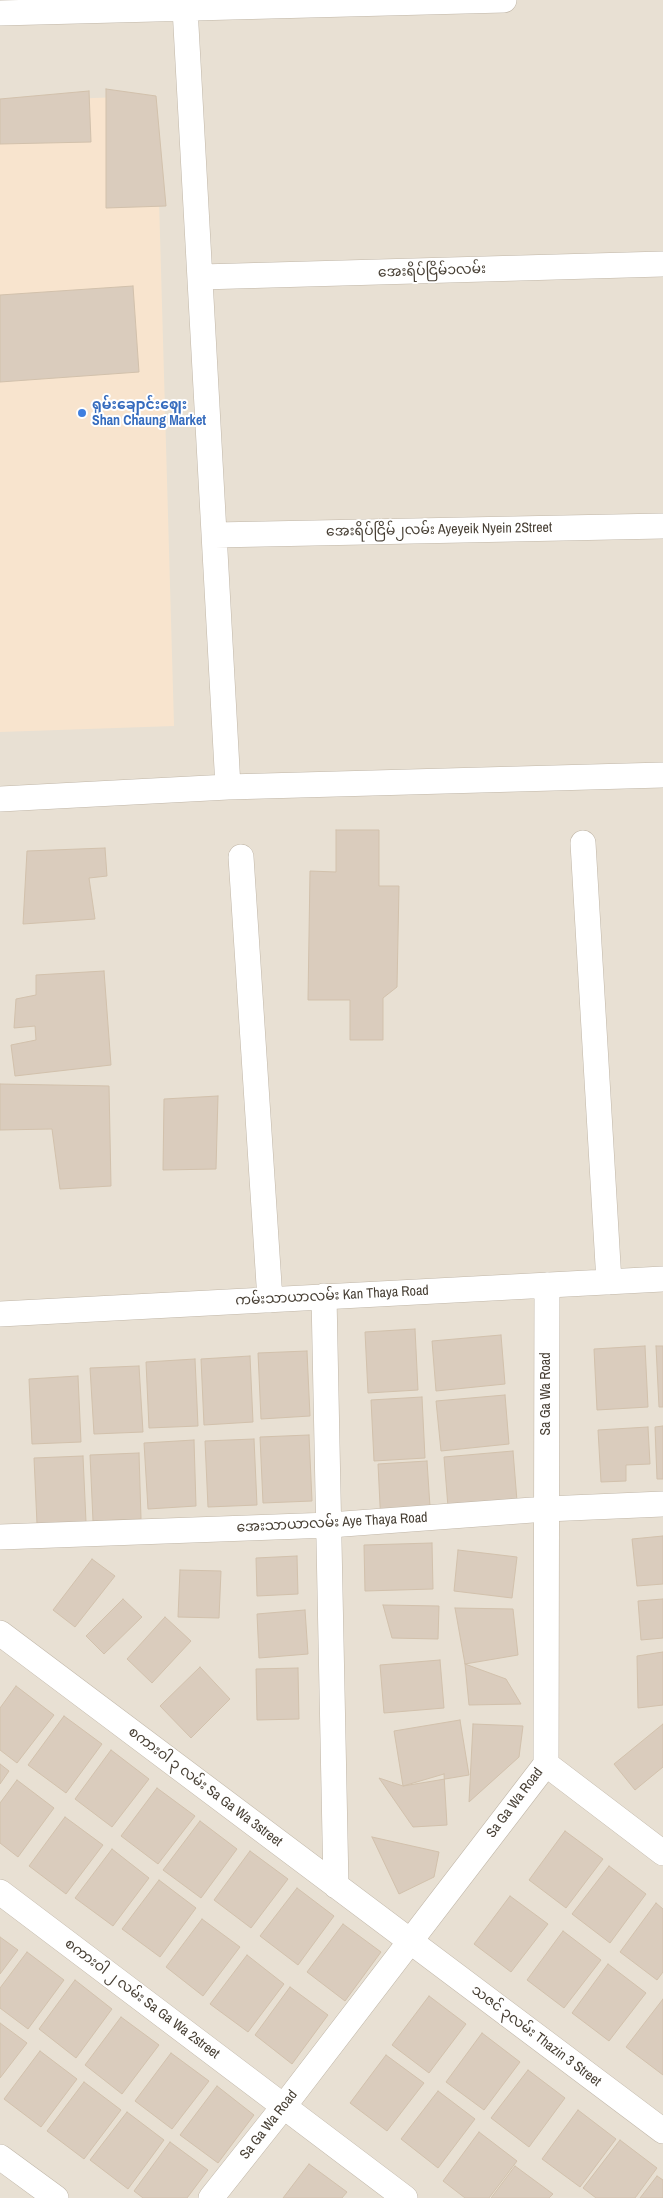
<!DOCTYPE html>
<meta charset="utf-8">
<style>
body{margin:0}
canvas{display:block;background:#f4efe5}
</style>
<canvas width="663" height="2198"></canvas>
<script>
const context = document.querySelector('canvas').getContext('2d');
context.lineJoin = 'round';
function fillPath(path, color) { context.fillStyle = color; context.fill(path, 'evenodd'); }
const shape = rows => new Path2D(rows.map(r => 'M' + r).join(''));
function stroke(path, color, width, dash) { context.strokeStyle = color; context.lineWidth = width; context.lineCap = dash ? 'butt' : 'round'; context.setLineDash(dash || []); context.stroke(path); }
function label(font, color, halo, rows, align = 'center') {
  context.font = font + ' "Archivo Narrow","Noto Sans Myanmar",sans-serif'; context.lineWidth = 4; context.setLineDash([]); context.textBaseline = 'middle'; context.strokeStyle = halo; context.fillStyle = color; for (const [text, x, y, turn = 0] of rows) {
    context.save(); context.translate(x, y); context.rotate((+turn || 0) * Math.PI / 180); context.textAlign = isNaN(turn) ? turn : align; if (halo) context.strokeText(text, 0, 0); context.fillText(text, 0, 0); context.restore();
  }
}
fillPath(shape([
 [0,0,663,0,663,2198,0,2198]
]), '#e8e0d3');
fillPath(shape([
 [156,96,174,726,0,732,0,101]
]), '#f8e4ce');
const building = shape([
 [106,89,156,96,166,206,106,208,106,89],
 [89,91,91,142,0,144,0,99,89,91],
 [133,286,139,372,0,382,0,295,133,286],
 [336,830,379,830,379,886,399,886,397,987,383,998,383,1040,350,1040,350,1000,308,1000,310,871,336,872,336,830],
 [105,848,107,876,89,878,95,919,23,924,27,851,105,848],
 [104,971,111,1065,15,1076,11,1045,36,1040,35,1026,14,1028,16,999,36,995,36,975,104,971],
 [0,1084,109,1086,111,1186,60,1189,52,1129,0,1130,0,1084],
 [218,1096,216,1169,163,1170,164,1099,218,1096],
 [415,1329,418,1390,368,1393,365,1332,415,1329],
 [501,1335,505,1384,436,1391,432,1341,501,1335],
 [645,1346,648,1407,597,1410,594,1349,645,1346],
 [656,1346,663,1346,663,1407,659,1407,656,1346],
 [307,1351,310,1416,261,1419,258,1353,307,1351],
 [250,1356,253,1422,204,1425,201,1359,250,1356],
 [195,1359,198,1426,149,1428,146,1362,195,1359],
 [139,1366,143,1432,94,1434,90,1368,139,1366],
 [78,1376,81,1442,32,1444,29,1379,78,1376],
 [505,1395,509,1444,441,1451,436,1401,505,1395],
 [422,1397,425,1458,374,1461,371,1400,422,1397],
 [663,1426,663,1479,657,1479,655,1427,663,1426],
 [648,1427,650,1464,626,1465,626,1481,601,1482,598,1430,648,1427],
 [309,1435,312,1501,263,1503,260,1437,309,1435],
 [254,1439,257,1505,208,1507,205,1441,254,1439],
 [194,1440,196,1506,148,1509,144,1443,194,1440],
 [513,1451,517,1501,448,1507,444,1457,513,1451],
 [139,1453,141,1519,93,1521,90,1455,139,1453],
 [83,1456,86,1522,37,1524,34,1458,83,1456],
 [427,1461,431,1522,381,1525,378,1464,427,1461],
 [663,1536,663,1584,637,1586,632,1539,663,1536],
 [432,1543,433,1589,365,1591,364,1545,432,1543],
 [458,1550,517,1557,512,1598,454,1591,458,1550],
 [297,1556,298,1594,257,1596,256,1558,297,1556],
 [92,1559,115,1576,75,1627,53,1610,92,1559],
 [180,1570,221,1571,219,1618,178,1617,180,1570],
 [123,1599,142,1617,104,1654,86,1636,123,1599],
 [663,1599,663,1638,641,1640,638,1601,663,1599],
 [383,1605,439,1606,438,1639,392,1638,383,1605],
 [455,1608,513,1609,518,1655,465,1664,455,1608],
 [305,1610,308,1654,259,1658,257,1614,305,1610],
 [165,1617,191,1641,152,1683,127,1659,165,1617],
 [663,1652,663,1705,638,1708,637,1656,663,1652],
 [440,1660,444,1708,384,1713,380,1665,440,1660],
 [465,1664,506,1679,521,1704,469,1705,465,1664],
 [200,1667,230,1699,191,1738,160,1706,200,1667],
 [298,1668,299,1719,257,1720,256,1669,298,1668],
 [16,1686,54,1715,17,1763,0,1750,0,1708,16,1686],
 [64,1716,102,1744,66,1793,28,1765,64,1716],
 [460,1720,469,1775,403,1786,394,1731,460,1720],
 [473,1724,523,1726,519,1757,469,1802,473,1724],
 [663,1724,663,1767,635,1790,614,1764,663,1724],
 [111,1750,149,1779,112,1827,75,1799,111,1750],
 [0,1764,9,1771,0,1784,0,1764],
 [444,1774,447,1825,413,1827,379,1778,403,1786,444,1774],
 [17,1780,54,1808,18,1857,0,1843,0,1803,17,1780],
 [157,1788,195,1816,158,1864,121,1836,157,1788],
 [65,1817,103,1845,66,1894,29,1866,65,1817],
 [200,1821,237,1849,201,1898,163,1870,200,1821],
 [565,1831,603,1859,566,1908,529,1880,565,1831],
 [372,1837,439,1852,434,1877,399,1894,372,1837],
 [112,1849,149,1878,113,1926,75,1898,112,1849],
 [250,1851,288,1879,251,1928,214,1900,250,1851],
 [609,1866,646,1894,610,1943,572,1914,609,1866],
 [159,1880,196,1908,160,1957,122,1929,159,1880],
 [297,1888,334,1916,298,1965,260,1936,297,1888],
 [510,1896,548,1924,511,1972,474,1944,510,1896],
 [656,1903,663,1909,663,1972,657,1980,620,1952,656,1903],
 [202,1919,240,1947,203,1996,166,1967,202,1919],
 [343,1924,381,1952,345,2001,307,1972,343,1924],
 [563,1931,601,1960,564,2008,527,1980,563,1931],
 [0,1937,18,1950,0,1974,0,1937],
 [27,1952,64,1980,28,2029,0,2008,0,1988,27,1952],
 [247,1955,284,1984,248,2032,210,2004,247,1955],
 [608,1964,646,1993,609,2041,572,2013,608,1964],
 [75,1980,112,2009,76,2058,39,2029,75,1980],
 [290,1987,328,2015,292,2064,255,2035,290,1987],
 [429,1996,466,2024,429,2073,392,2045,429,1996],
 [663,1999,663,2075,626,2047,663,1999],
 [121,2017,159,2045,122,2094,85,2065,121,2017],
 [0,2023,27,2043,0,2078,0,2023],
 [482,2033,520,2062,484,2110,446,2082,482,2033],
 [40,2051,77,2079,41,2127,4,2099,40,2051],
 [171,2053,209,2081,172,2129,135,2101,171,2053],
 [386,2055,424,2083,387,2131,350,2103,386,2055],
 [528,2070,565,2098,529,2147,491,2118,528,2070],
 [84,2082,121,2110,84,2159,47,2131,84,2082],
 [217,2086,254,2115,218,2163,180,2135,217,2086],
 [438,2091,475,2119,438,2168,401,2139,438,2091],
 [578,2110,616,2139,580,2187,542,2159,578,2110],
 [127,2112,164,2140,128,2189,90,2160,127,2112],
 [479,2132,517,2161,489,2198,465,2198,443,2181,479,2132],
 [620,2140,657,2168,635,2198,596,2198,583,2188,620,2140],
 [170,2142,208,2170,187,2198,143,2198,134,2191,170,2142],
 [309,2164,347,2192,342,2198,283,2198,309,2164],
 [515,2166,553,2194,549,2198,491,2198,515,2166],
 [657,2176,663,2180,663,2198,640,2198,657,2176]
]);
fillPath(building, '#daccbd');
stroke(building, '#d2c1ac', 1);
const street = shape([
 [185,8,228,787],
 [0,13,504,0],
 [201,277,663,264],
 [215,535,663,526],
 [0,799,228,787,663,775],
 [583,843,609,1282],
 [241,857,270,1300],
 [324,1296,336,1886],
 [0,1314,663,1279],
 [0,1537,330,1525,546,1509,663,1504],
 [0,1633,663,2131],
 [546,1764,663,1853],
 [0,1892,405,2198],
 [0,2157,56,2198],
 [211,2198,284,2106,546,1764,547,1285]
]);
stroke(street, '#c0b6a7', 26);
stroke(street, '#fff', 25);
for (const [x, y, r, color] of [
 [82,413,5,"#3f7fe0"]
]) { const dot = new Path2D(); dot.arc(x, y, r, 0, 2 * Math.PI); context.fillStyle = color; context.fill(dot); stroke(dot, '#fff', 2); }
label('14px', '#473f34', '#fff', [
 ["အေးရိပ်ငြိမ်၁လမ်း",432,271,-2],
 ["အေးရိပ်ငြိမ်၂လမ်း Ayeyeik Nyein 2Street",439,530,-1],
 ["ကမ်းသာယာလမ်း Kan Thaya Road",332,1296,-3],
 ["Sa Ga Wa Road",546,1394,-90],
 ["အေးသာယာလမ်း Aye Thaya Road",332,1523,-3],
 ["စကားဝါ ၃ လမ်း Sa Ga Wa 3street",205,1787,37],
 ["Sa Ga Wa Road",515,1803,-53],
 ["စကားဝါ ၂ လမ်း Sa Ga Wa 2street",142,1999,37],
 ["သဇင် ၃လမ်း Thazin 3 Street",536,2036,37],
 ["Sa Ga Wa Road",269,2125,-52]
]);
label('bold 14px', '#366cbe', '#fff', [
 ["ရှမ်းချောင်းဈေး",92,405],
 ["Shan Chaung Market",92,421]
], 'left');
</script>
